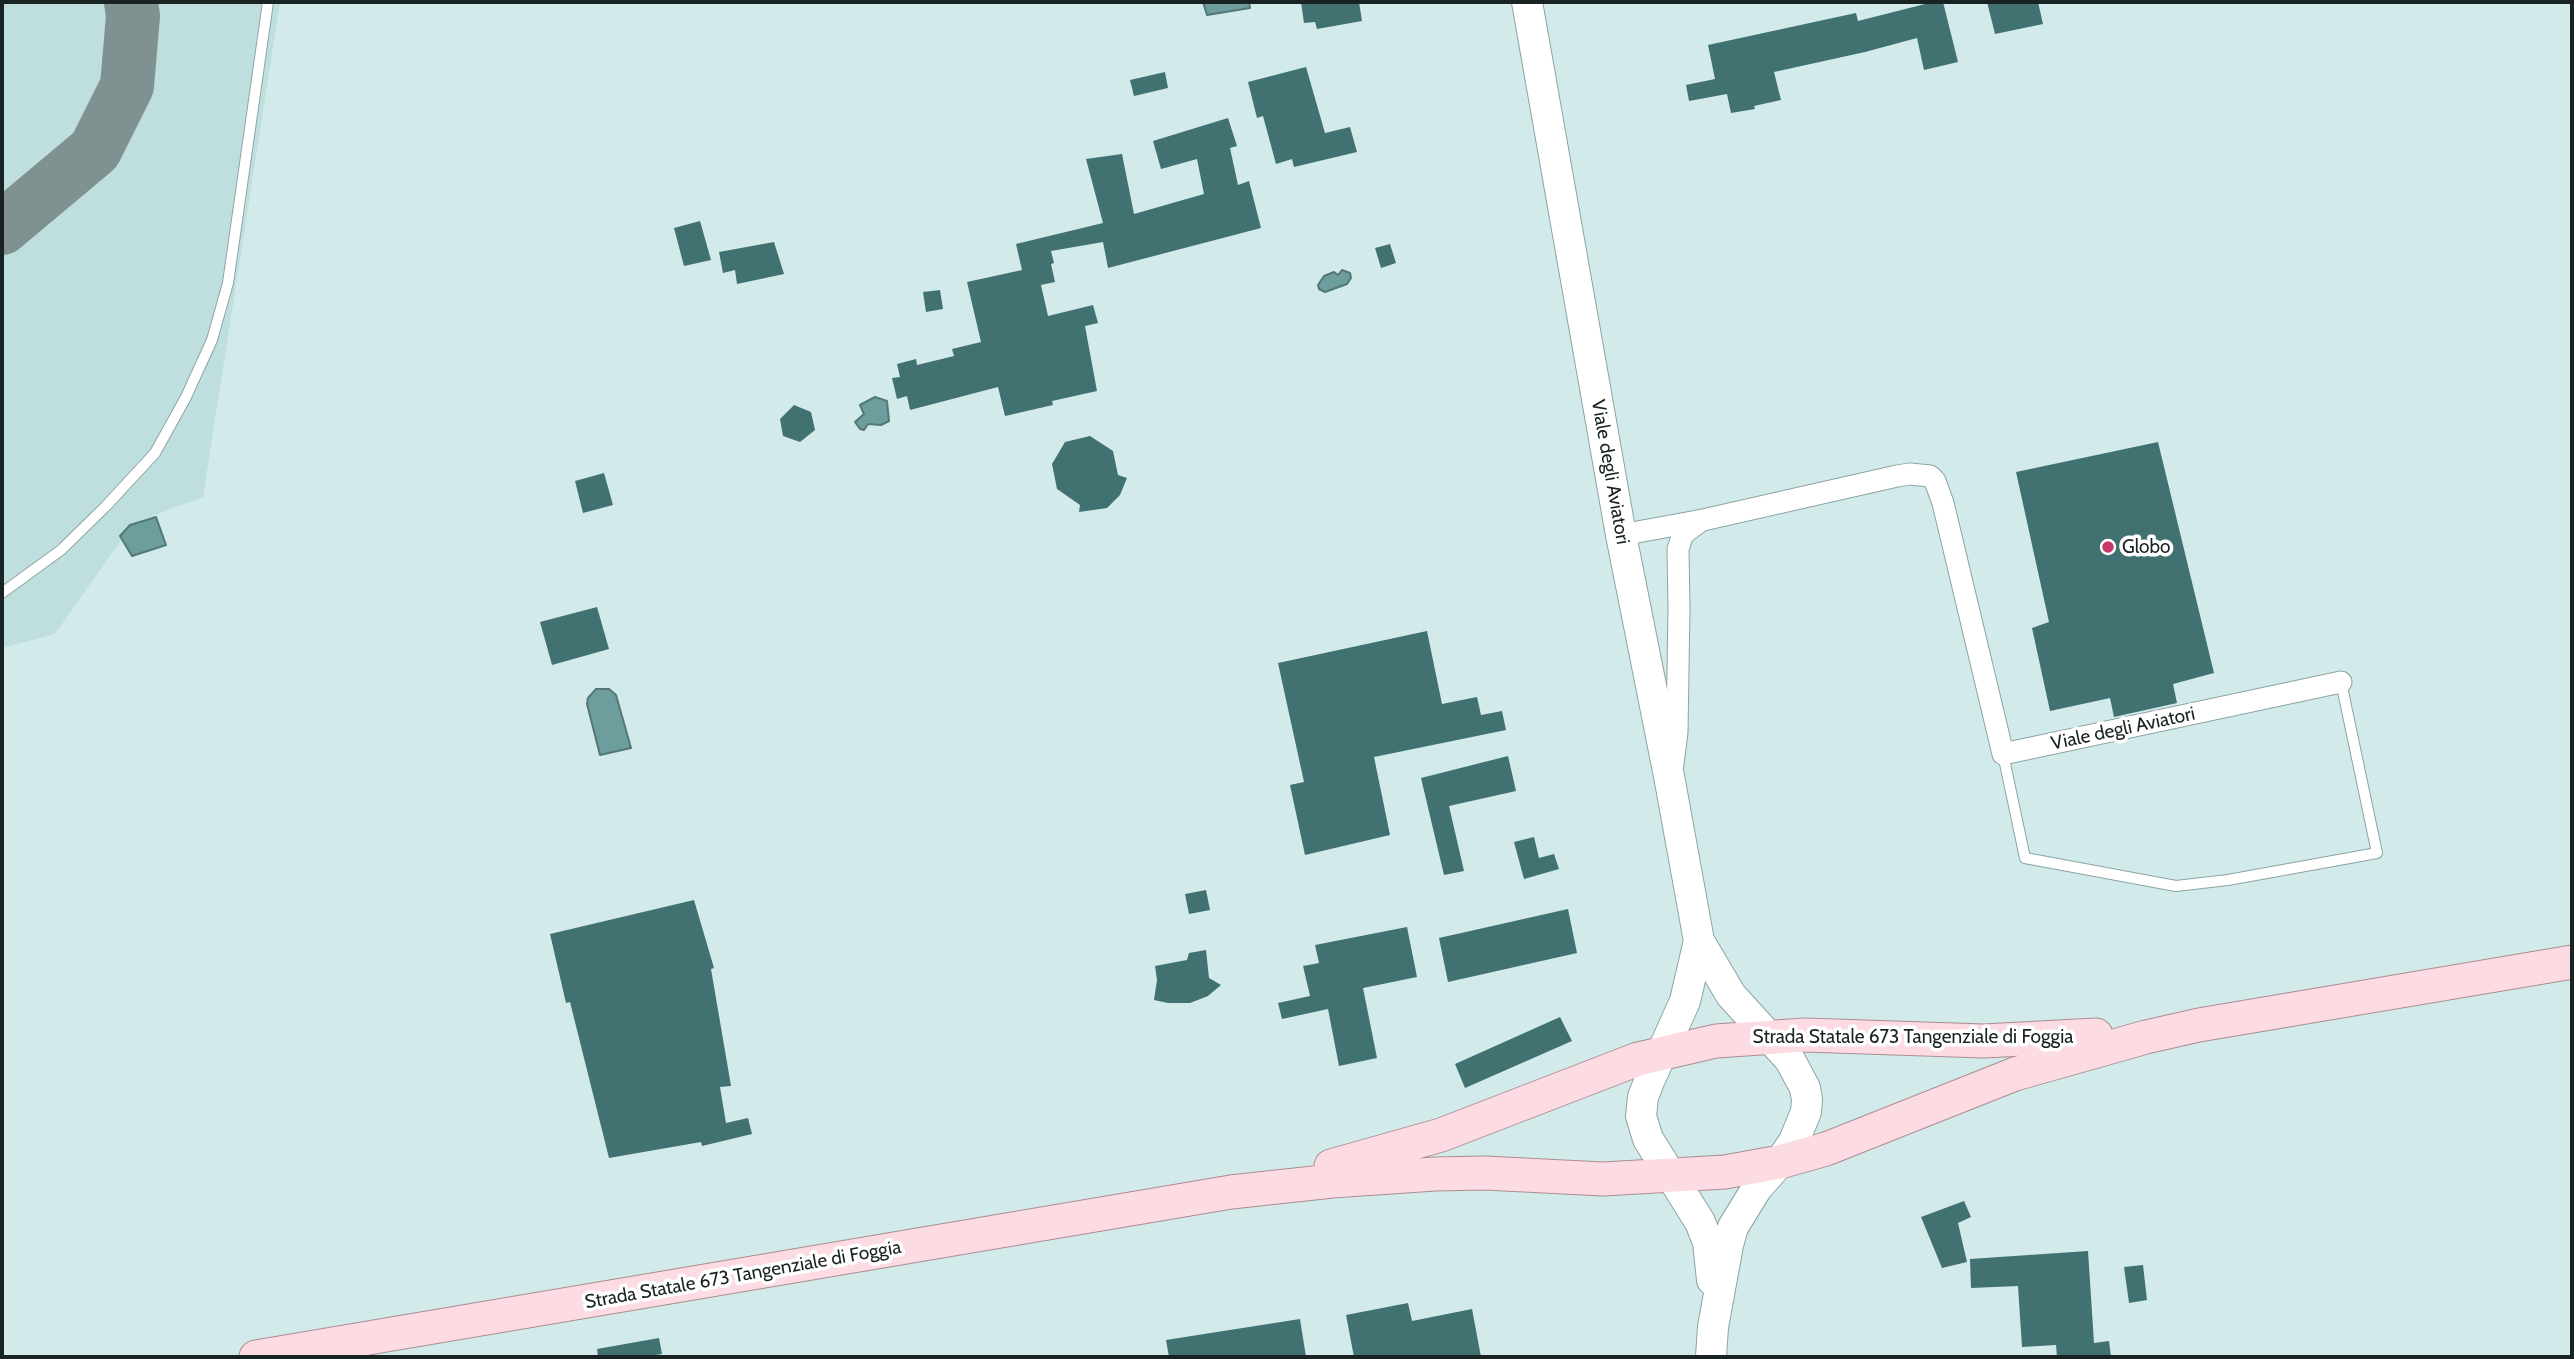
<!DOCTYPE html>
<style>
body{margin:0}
#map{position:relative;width:2574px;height:1359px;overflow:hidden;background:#d2eaea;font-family:Cabin,sans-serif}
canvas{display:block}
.frame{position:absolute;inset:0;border:4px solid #1a2323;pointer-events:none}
</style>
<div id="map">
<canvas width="2574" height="1359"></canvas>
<div class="frame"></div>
</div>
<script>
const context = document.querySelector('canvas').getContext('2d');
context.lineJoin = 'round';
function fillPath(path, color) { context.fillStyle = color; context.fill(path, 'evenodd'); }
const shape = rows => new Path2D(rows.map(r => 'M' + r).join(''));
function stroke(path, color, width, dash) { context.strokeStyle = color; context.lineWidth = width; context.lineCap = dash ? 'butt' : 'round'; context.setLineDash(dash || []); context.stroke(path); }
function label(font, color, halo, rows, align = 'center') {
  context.font = font + ' Cabin,sans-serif'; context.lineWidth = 7; context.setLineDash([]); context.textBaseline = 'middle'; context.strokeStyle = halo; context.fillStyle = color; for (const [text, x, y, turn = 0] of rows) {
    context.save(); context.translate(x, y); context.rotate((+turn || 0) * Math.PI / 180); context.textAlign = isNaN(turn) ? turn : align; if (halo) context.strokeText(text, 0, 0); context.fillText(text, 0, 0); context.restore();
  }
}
fillPath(shape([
 [2,2,280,2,203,497,133,523,55,634,2,648]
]), '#bedfde');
const water = shape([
 [1203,2,1249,2,1250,8,1207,15,1203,2],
 [1342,270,1350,273,1351,278,1347,284,1325,292,1319,289,1318,285,1324,276,1334,272,1338,275,1342,270],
 [875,397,887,401,889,421,881,425,868,424,864,430,860,429,855,422,864,414,860,405,875,397],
 [156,517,166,545,132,556,120,536,130,525,156,517],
 [596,689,609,689,616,695,631,748,600,755,587,704,588,698,596,689]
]);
fillPath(water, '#6d9d9d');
stroke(water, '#547878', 2);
stroke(shape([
 [2,228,95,150,127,86,133,16,131,2]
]), '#809191', 54);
fillPath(shape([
 [1301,2,1359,2,1362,21,1317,29,1315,22,1304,23],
 [1933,2,1943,2,1958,62,1924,70,1917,38,1865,52,1774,72,1781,100,1754,106,1755,109,1731,113,1727,94,1689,101,1686,85,1715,79,1708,45,1856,13,1858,21],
 [1987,2,2038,2,2043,24,1995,34],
 [1306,67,1325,133,1350,127,1357,152,1294,167,1292,159,1276,164,1263,116,1257,118,1248,82],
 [1165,72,1168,88,1134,96,1130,80],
 [1228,118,1237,146,1230,148,1238,185,1249,181,1261,228,1108,268,1103,242,1051,251,1054,263,1051,264,1055,282,1041,285,1048,316,1093,305,1098,323,1085,326,1097,391,1052,401,1053,405,1005,416,998,387,910,410,907,396,897,399,892,378,900,377,897,364,916,359,917,365,954,356,952,349,981,342,967,282,1022,270,1016,244,1103,223,1086,159,1122,154,1134,214,1204,194,1197,159,1161,169,1153,141],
 [700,221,711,260,684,266,674,228],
 [774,242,784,274,737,284,735,270,723,273,719,252],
 [1390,244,1396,263,1381,268,1375,248],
 [940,290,943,309,926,312,923,292],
 [794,405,811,412,815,430,800,442,783,436,780,419],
 [1090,436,1113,451,1118,475,1127,478,1120,495,1107,508,1079,512,1080,505,1057,489,1052,464,1065,442],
 [2158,442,2214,673,2173,684,2177,703,2114,717,2110,698,2050,711,2032,628,2049,622,2016,472],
 [604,473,613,505,583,513,575,481],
 [597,607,609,649,552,665,540,622],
 [1427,631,1442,704,1477,697,1481,715,1502,711,1506,730,1374,757,1390,835,1305,855,1290,785,1304,782,1278,663],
 [1508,756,1516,791,1449,806,1464,871,1444,875,1421,778],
 [1534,837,1539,858,1554,854,1559,869,1524,879,1514,842],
 [1206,890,1210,910,1189,914,1185,894],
 [694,900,714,968,711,969,731,1086,720,1087,726,1123,748,1118,752,1134,702,1146,701,1142,609,1158,570,1002,566,1003,550,934],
 [1568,909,1577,953,1448,982,1439,938],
 [1407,927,1417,977,1363,988,1377,1058,1339,1066,1328,1009,1282,1019,1278,1003,1310,996,1303,966,1319,963,1315,945],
 [1206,950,1209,978,1221,985,1208,996,1190,1003,1168,1003,1154,1000,1157,980,1155,966,1187,960,1189,953],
 [1560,1017,1572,1041,1465,1088,1455,1064],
 [1964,1201,1971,1217,1958,1223,1967,1262,1942,1268,1921,1217],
 [2088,1251,2094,1343,2109,1341,2111,1357,2057,1357,2056,1345,2022,1347,2018,1286,1971,1288,1970,1259],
 [2143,1265,2147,1300,2129,1303,2124,1267],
 [1408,1303,1412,1321,1472,1309,1481,1357,1354,1357,1346,1315],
 [1300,1319,1306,1357,1169,1357,1166,1340],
 [659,1338,662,1354,643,1357,598,1357,597,1349]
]), '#427172');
const service = shape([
 [2,593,61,550,106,506,155,453,186,397,212,340,228,283,268,2],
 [2003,754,2025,858,2176,886,2228,880,2377,853,2341,682]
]);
const minor = shape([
 [1621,535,1703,520,1897,476,1910,474,1930,476,1935,481,1943,503,2003,754,2341,682],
 [1673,764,1677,732,1679,609,1678,549,1683,534,1702,520]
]);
const secondary = shape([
 [1527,2,1621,535,1669,776,1699,941,1731,995,1790,1060,1805,1088,1807,1100,1806,1112,1794,1141,1780,1162,1757,1188,1733,1227,1728,1245,1713,1327,1711,1357],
 [1699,941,1685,1001,1650,1079,1643,1097,1641,1116,1648,1139,1700,1222,1708,1242,1712,1280]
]);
const primary = shape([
 [1331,1166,1441,1135,1638,1059,1716,1041,1805,1035,1984,1041,2096,1035],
 [256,1357,1231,1192,1332,1181,1435,1174,1485,1173,1603,1179,1725,1172,1780,1162,1826,1149,2015,1074,2146,1037,2199,1025,2572,962]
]);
stroke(service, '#8da4a4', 12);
stroke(minor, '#8da4a4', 23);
stroke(secondary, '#8da4a4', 32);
stroke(primary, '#ac8c93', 35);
stroke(service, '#fff', 10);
stroke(minor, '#fff', 21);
stroke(secondary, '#fff', 30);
stroke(primary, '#fcdce2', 33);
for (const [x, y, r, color] of [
 [2108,547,7,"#c63967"]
]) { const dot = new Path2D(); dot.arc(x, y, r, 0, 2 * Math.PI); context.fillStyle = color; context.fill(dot); stroke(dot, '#fff', 2.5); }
label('19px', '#1a2323', '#fff', [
 ["Viale degli Aviatori",1610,472,80],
 ["Viale degli Aviatori",2123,729,-12],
 ["Strada Statale 673 Tangenziale di Foggia",1913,1037],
 ["Strada Statale 673 Tangenziale di Foggia",743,1275,-10]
]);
label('19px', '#1a2323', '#fff', [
 ["Globo",2122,547]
], 'left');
</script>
